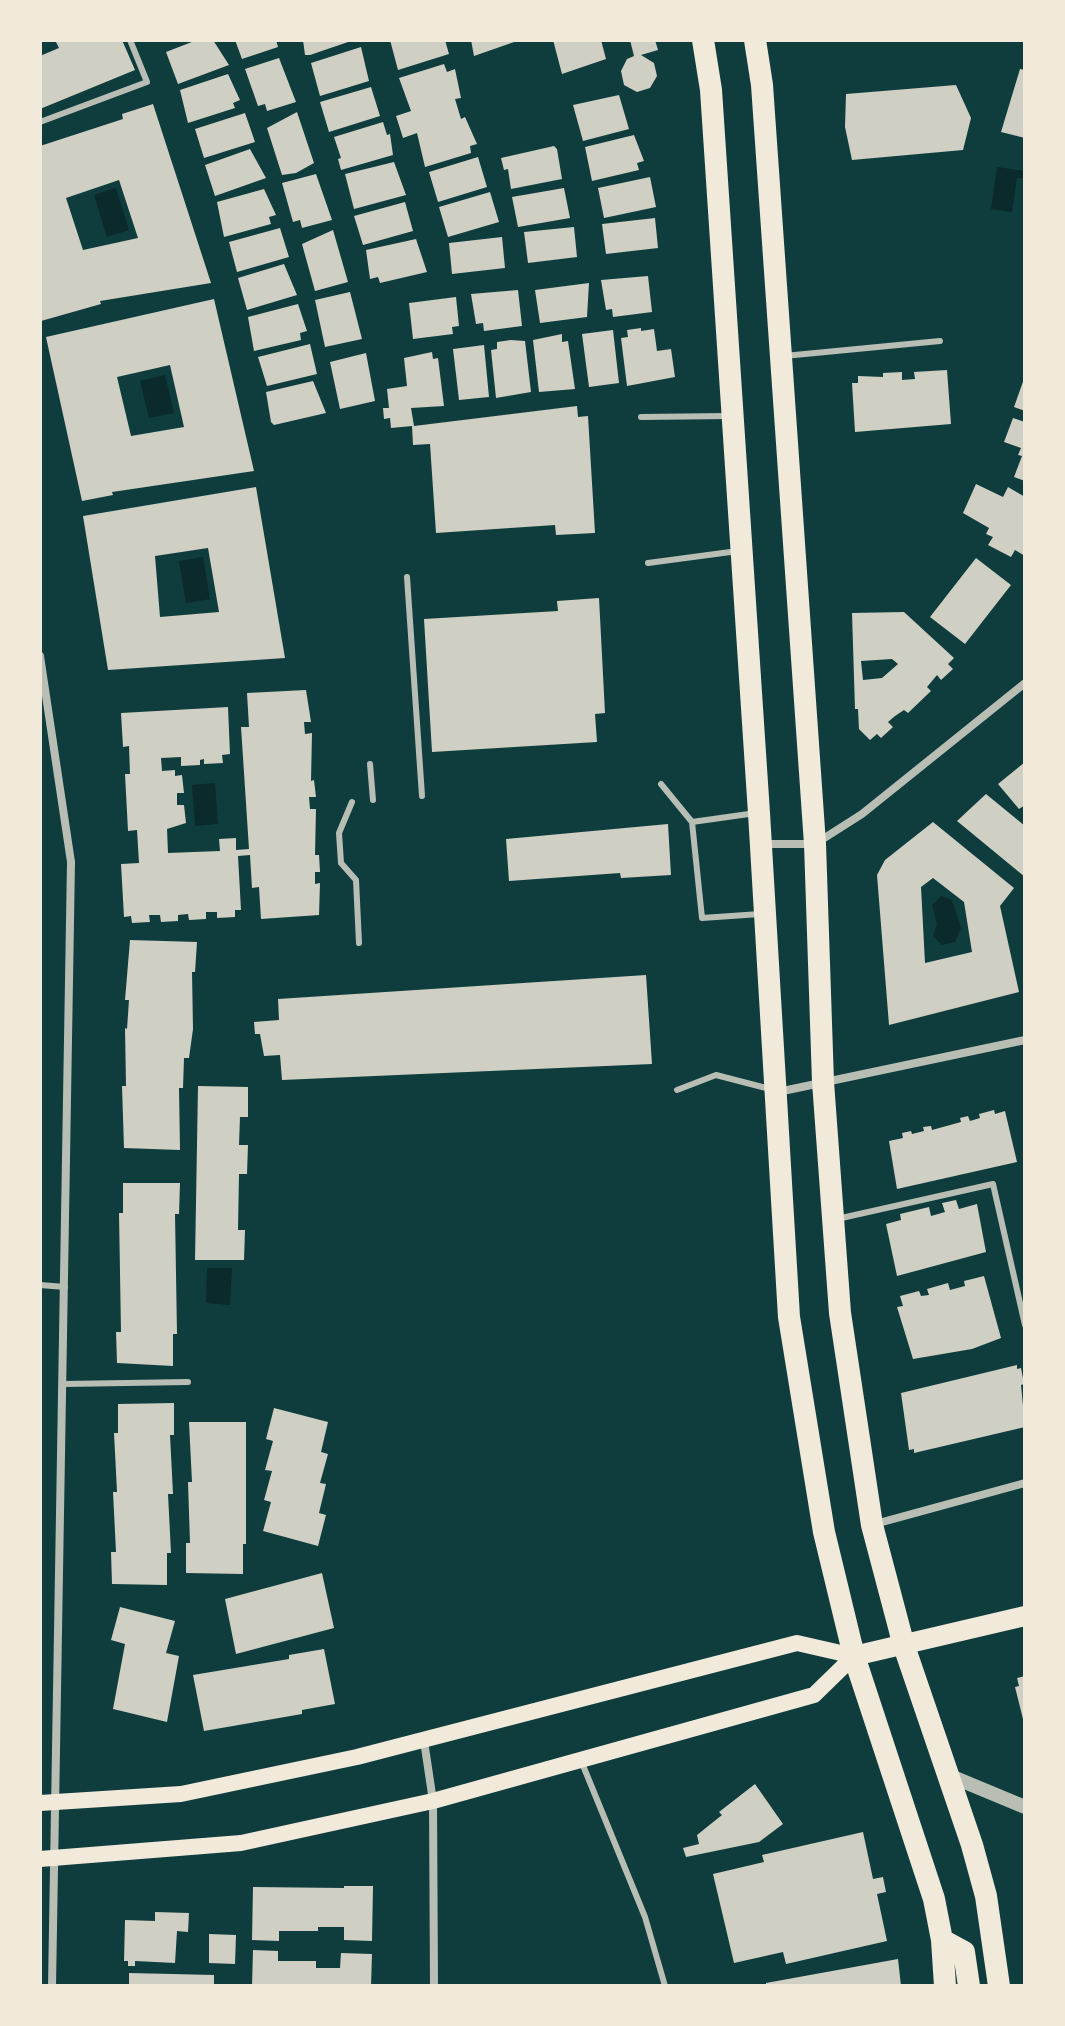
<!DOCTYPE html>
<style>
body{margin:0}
#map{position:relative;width:1065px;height:2026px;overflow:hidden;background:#0f3d3e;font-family:"PT Sans",sans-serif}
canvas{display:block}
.frame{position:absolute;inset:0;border:42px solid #f1e9da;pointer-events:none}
</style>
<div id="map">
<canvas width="1065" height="2026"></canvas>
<div class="frame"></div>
</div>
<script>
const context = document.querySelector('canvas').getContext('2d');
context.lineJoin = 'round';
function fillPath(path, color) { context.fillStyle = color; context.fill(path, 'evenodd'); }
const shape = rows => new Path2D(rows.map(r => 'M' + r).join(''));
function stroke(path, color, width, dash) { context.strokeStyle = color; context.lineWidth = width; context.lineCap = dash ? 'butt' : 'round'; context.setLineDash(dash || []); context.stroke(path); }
fillPath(shape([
 [997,167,1025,171,1024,178,1017,178,1012,212,991,209],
 [116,188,129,230,107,237,94,195],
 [165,375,174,413,149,418,140,381],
 [203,557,210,599,186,603,179,561],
 [215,783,218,824,195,826,192,785],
 [941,896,952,900,961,928,955,942,942,945,933,936,937,924,932,905],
 [207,1268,232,1268,230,1305,206,1303]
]), '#0a2a2b');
fillPath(shape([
 [55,40,122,40,135,70,40,109,40,56,59,48],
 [197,40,213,40,229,65,178,84,166,52],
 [235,40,276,40,278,47,242,59],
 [303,40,354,40,310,55,305,55],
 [390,40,445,40,449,54,398,70],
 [471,40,517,40,517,41,474,56],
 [553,40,601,40,606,59,562,74],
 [630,40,655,40,658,50,641,55,654,63,657,76,650,88,637,92,624,85,621,71,627,59,634,56],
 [361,47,369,81,320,96,311,63],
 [279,58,296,102,267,111,265,104,258,106,245,69],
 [444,64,447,72,455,69,461,98,455,99,461,119,465,117,477,144,470,146,471,153,425,167,417,133,403,138,396,116,411,111,399,78],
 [1020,69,1025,70,1025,138,1001,132],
 [228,74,240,100,233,103,235,108,188,123,180,90],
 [956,85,971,118,963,150,852,160,845,127,846,94],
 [371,87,380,116,329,132,320,102],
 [619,95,629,129,583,141,573,105],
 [153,104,211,283,100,301,101,304,41,321,40,146,123,119,122,114],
 [119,180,138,238,83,250,66,198],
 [297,112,314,163,296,173,282,175,267,128],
 [245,113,255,142,204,158,195,129],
 [383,122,387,135,390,134,393,155,341,170,338,159,341,158,334,137],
 [634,135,644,161,637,163,639,170,592,181,585,147],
 [554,146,557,149,562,179,511,189,508,169,504,170,501,158],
 [250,149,266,178,215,196,205,165],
 [478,157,487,187,438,202,429,172],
 [394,162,406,195,354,209,345,174],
 [316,174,332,220,302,228,300,220,293,222,282,183],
 [650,177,656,207,604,218,598,188],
 [564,188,570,218,518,227,512,197],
 [264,189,276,215,269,217,271,224,224,237,217,202],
 [490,192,499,222,448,237,439,207],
 [405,202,413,231,363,245,354,216],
 [655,218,658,248,606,254,602,224],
 [574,227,577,257,528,263,524,232],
 [280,228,289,257,237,272,229,242],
 [333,230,348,282,315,291,302,244],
 [502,237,505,268,452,274,449,243],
 [416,239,427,272,380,283,378,277,370,279,366,250],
 [284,264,297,295,247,310,238,278],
 [648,276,652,312,613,317,612,309,606,310,601,280],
 [589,283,587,317,540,323,535,290],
 [518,290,522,326,484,331,483,323,476,324,471,294],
 [350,292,362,339,325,347,315,300],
 [456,297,459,326,452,327,453,334,413,339,409,303],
 [214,299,254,471,112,492,113,495,82,501,46,337],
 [170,365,184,427,131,436,117,377],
 [298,304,307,331,300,333,301,340,254,351,248,317],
 [641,328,641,331,654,329,657,351,671,349,675,377,627,386,621,338,628,337,627,330],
 [613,330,619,383,589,387,582,334],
 [562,334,562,342,568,341,575,389,539,392,533,340],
 [511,340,525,341,531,392,496,398,491,350,497,349,497,342],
 [310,344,317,374,267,386,258,357],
 [484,345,489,397,459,400,453,349],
 [432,352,433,359,438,358,444,406,411,408,414,426,577,406,578,417,588,416,595,533,556,535,555,525,436,533,430,444,413,445,412,426,391,428,390,418,384,419,383,408,389,408,387,389,407,386,404,358],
 [366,353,375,401,340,409,330,362],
 [947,370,951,424,855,432,852,383,858,383,858,376,883,377,883,373,902,372,902,380,915,379,914,372],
 [1025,376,1025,411,1014,407],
 [313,381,326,413,274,425,271,422,266,392],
 [1013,418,1025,422,1025,481,1014,477,1022,456,1018,455,1021,448,1004,442],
 [976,484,1003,497,1008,487,1025,497,1025,556,1015,550,1011,557,988,545,993,537,986,534,989,528,963,513],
 [256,487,285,658,108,670,83,516],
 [208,548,219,612,160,617,155,556],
 [976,558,1011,585,965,644,930,617],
 [599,598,605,713,595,714,597,742,432,752,424,619,558,611,557,601],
 [904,612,954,658,948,664,953,669,941,680,937,675,927,687,931,691,908,713,904,710,895,716,888,722,893,727,881,738,877,734,870,740,859,729,858,709,855,709,852,613],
 [892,659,898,664,882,678,863,680,861,661],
 [306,690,311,722,304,722,305,734,312,733,311,781,314,780,316,797,309,797,310,809,316,809,315,855,319,855,320,872,315,872,315,884,320,883,319,915,261,919,259,887,252,888,250,855,238,856,241,910,235,910,235,917,217,918,217,912,206,912,206,919,189,920,188,914,178,915,178,921,161,922,160,915,149,915,150,922,132,923,131,916,124,917,121,864,139,863,137,830,128,831,125,774,130,774,129,746,123,747,121,713,228,707,230,754,222,755,223,763,204,764,204,759,200,760,200,765,181,766,181,757,161,758,162,771,175,770,175,776,182,775,184,793,177,793,177,805,184,805,186,823,167,829,168,853,220,851,219,839,236,838,236,850,249,849,241,727,249,727,247,693],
 [1025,762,1025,805,1019,809,998,784],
 [986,794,1025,826,1025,877,957,821],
 [933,822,1014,888,1000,906,1019,992,889,1025,877,875,885,860],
 [933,878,964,902,972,952,925,963,921,887],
 [668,824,671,875,621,878,620,873,509,881,506,839],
 [130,940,197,942,195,972,192,972,193,1029,189,1058,184,1058,183,1088,179,1088,180,1150,124,1148,122,1086,126,1086,125,1028,127,1029,129,1000,125,1000],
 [646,975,652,1064,282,1080,280,1055,264,1056,260,1034,255,1034,254,1022,279,1020,278,999],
 [198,1086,248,1087,248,1117,240,1117,239,1145,248,1145,247,1174,239,1174,238,1230,245,1230,244,1260,195,1260],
 [994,1110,995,1114,1005,1111,1017,1162,897,1189,889,1141,903,1138,902,1133,911,1131,912,1134,924,1131,923,1127,931,1126,932,1130,961,1122,960,1118,968,1116,970,1121,980,1118,979,1114],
 [123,1183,180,1183,179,1214,175,1214,177,1334,173,1334,173,1366,117,1363,116,1332,121,1332,119,1213,123,1213],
 [956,1200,959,1209,977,1204,986,1252,897,1276,886,1224,901,1220,900,1214,929,1207,931,1216,945,1212,942,1203],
 [984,1276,1001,1338,972,1349,913,1359,897,1307,903,1306,900,1296,919,1291,921,1296,929,1295,927,1289,948,1283,950,1290,965,1286,964,1281],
 [1017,1365,1017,1369,1021,1368,1024,1384,1021,1385,1025,1427,914,1453,914,1449,909,1450,901,1393],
 [174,1403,174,1435,170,1435,173,1494,168,1494,171,1553,167,1553,167,1585,112,1584,111,1552,116,1552,113,1492,117,1492,114,1433,118,1433,118,1404],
 [274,1408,328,1422,321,1452,328,1454,320,1483,326,1484,319,1513,326,1515,318,1546,263,1531,271,1502,264,1500,272,1471,265,1470,273,1441,266,1439],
 [189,1422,246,1422,246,1544,243,1544,243,1574,186,1573,186,1543,190,1543,188,1482,192,1482],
 [322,1573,334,1628,236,1654,225,1599],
 [120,1607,175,1621,166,1653,179,1656,167,1722,113,1709,125,1644,111,1640],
 [324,1649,335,1704,302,1710,302,1714,204,1731,193,1675,289,1659,289,1655],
 [1025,1676,1025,1723,1024,1723,1015,1687,1019,1686,1017,1678],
 [755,1784,783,1824,759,1842,686,1857,683,1848,699,1844,697,1835,722,1815,719,1812],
 [863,1832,873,1879,883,1877,886,1892,877,1894,887,1941,786,1964,783,1952,734,1963,713,1874,764,1862,762,1855],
 [344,1886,373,1886,372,1941,344,1940,344,1927,318,1927,318,1931,279,1931,279,1941,252,1940,253,1887,344,1888],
 [155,1912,189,1913,188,1932,177,1931,175,1963,135,1961,135,1966,128,1966,128,1961,124,1961,125,1920,155,1921],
 [209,1934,236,1935,235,1964,209,1963],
 [253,1950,278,1951,278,1961,316,1961,316,1968,340,1968,341,1953,372,1954,371,1986,252,1986],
 [898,1959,901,1986,766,1986,766,1983],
 [129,1973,214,1975,214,1986,129,1986]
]), '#cfcfc3');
stroke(shape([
 [40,122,147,82,130,40],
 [784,356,940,341],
 [641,417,729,416],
 [648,563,738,551],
 [407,577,422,796],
 [370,764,373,800],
 [661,784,692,822,702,918,760,914],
 [352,802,339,833,341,863,356,880,359,943],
 [692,822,756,813],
 [677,1090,716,1075,770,1089],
 [837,1219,993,1184,1025,1325],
 [40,1285,65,1287],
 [64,1384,188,1382],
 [582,1763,645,1917,665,1986]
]), '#b8beb3', 6);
stroke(shape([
 [40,656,71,862,52,1986],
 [762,844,815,844,862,814,1025,683],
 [778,1092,1025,1040],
 [875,1524,1025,1483],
 [424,1741,433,1801,434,1986]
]), '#b8beb3', 8);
stroke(shape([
 [948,1775,1025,1807]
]), '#b8beb3', 14);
stroke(shape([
 [40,1803,181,1794,357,1757,797,1643,854,1656],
 [40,1859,241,1843,433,1801,814,1695,854,1656]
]), '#f1e9da', 16);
stroke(shape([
 [854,1656,1025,1616]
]), '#f1e9da', 20);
stroke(shape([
 [703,40,711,90,759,813,789,1317,824,1532,854,1656,934,1899,942,1940,945,1986],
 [755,40,762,85,815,844,823,1082,840,1313,872,1525,904,1646,972,1845,986,1896,999,1986],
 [942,1940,964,1952,969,1986]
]), '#f1e9da', 22);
</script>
